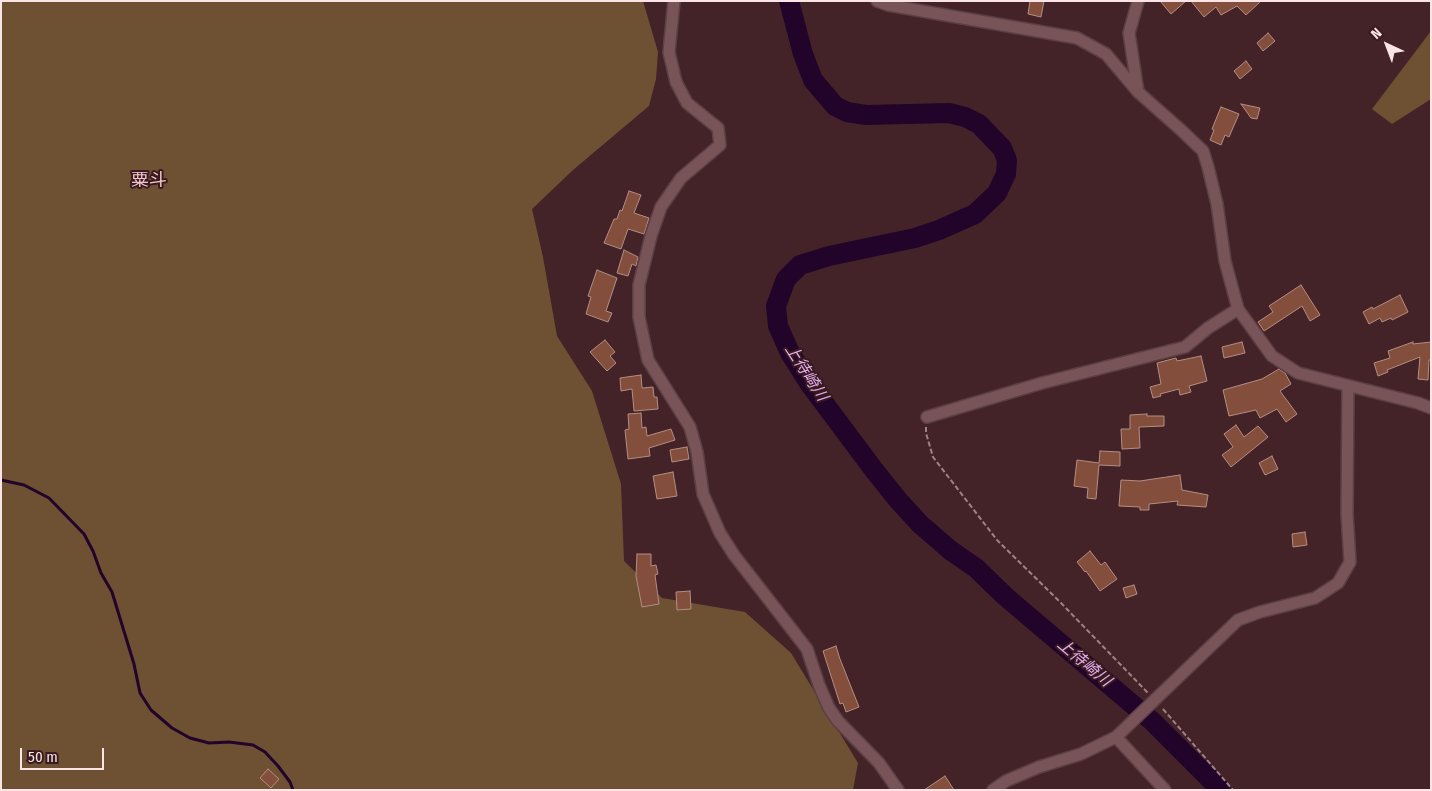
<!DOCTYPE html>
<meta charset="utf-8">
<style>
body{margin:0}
#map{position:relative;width:1432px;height:791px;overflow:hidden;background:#442328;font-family:"Fira Sans Condensed",sans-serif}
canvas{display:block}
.frame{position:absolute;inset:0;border:2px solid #fae4e6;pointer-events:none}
.north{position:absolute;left:1362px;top:20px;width:50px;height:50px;-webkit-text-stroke:4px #391a1e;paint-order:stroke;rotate:317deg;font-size:14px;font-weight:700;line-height:20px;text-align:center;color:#fae4e6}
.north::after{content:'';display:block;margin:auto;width:18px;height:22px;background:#fae4e6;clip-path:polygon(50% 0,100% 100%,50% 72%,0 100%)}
.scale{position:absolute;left:20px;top:748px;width:84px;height:22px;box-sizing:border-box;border:2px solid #fae4e6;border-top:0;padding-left:6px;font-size:15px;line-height:18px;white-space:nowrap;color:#fae4e6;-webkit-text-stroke:4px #391a1e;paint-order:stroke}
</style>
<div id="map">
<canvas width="1432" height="791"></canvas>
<div class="frame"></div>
<div class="north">N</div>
<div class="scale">50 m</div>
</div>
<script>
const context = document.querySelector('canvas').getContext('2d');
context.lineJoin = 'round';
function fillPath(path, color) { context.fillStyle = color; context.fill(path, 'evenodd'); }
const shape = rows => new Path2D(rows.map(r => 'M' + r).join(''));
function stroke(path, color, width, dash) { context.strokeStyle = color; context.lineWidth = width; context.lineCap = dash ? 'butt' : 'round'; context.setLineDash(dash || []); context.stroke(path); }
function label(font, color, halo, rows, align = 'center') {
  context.font = font + ' "Fira Sans Condensed","Noto Sans JP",sans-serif'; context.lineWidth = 4; context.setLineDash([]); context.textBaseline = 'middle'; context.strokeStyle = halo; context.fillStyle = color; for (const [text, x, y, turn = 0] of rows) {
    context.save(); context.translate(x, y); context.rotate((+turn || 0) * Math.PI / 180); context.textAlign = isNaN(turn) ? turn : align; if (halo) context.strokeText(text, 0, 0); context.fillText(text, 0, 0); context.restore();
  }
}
fillPath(shape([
 [1,1,643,1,658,52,656,79,649,106,573,170,532,209,543,257,557,336,592,391,621,484,624,561,662,598,745,612,791,653,858,763,853,790,1,790],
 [1431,31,1431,99,1392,124,1372,109]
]), '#6e5032');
stroke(shape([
 [1,480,24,485,49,498,84,534,93,551,101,573,112,592,134,664,140,693,151,710,172,728,190,738,209,743,229,742,253,745,265,752,278,766,290,782,293,790]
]), '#22042a', 3);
stroke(shape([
 [789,1,803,54,813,80,835,106,847,112,866,115,949,113,965,117,979,124,1002,148,1007,160,1006,174,997,193,975,214,939,230,915,238,829,256,800,265,786,279,776,306,778,326,790,353,809,383,874,470,898,500,920,524,950,550,976,568,1006,597,1152,721,1221,790]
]), '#22042a', 20);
const building = shape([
 [1030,1,1044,1,1041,17,1028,14,1030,1],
 [1160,1,1186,1,1171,14,1160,1],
 [1191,1,1261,1,1246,15,1237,6,1221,15,1216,7,1204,17,1191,1],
 [1268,33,1275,41,1263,51,1257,43,1268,33],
 [1246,61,1252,69,1240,79,1234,71,1246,61],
 [1241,104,1260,108,1257,119,1251,118,1241,104],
 [1221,107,1239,114,1229,137,1225,135,1221,145,1210,140,1214,130,1212,129,1221,107],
 [629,191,641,195,634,213,649,218,644,234,628,229,621,249,604,243,614,219,617,219,620,210,622,211,629,191],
 [624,250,638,257,636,266,632,264,628,276,617,273,624,250],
 [597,270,617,278,606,311,612,313,608,322,586,314,591,297,588,296,597,270],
 [1301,285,1320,315,1310,321,1302,306,1264,331,1258,322,1273,312,1269,306,1301,285],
 [1400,295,1408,312,1392,320,1391,318,1382,322,1380,318,1369,324,1363,312,1372,307,1373,309,1400,295],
 [605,340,615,352,610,356,616,363,607,371,590,352,605,340],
 [1242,342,1245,353,1224,358,1222,347,1242,342],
 [1413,342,1413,344,1431,342,1431,360,1429,360,1428,380,1418,379,1420,357,1387,370,1388,372,1378,376,1374,363,1390,358,1388,351,1413,342],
 [1201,356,1207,381,1189,386,1191,392,1180,395,1179,389,1160,394,1161,396,1153,398,1150,387,1161,384,1157,363,1176,358,1177,361,1201,356],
 [1279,369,1285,373,1291,384,1280,391,1297,414,1286,422,1277,409,1260,418,1256,410,1229,416,1223,390,1262,379,1279,369],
 [641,375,642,388,653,387,654,397,657,397,658,409,634,411,632,389,621,391,620,378,641,375],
 [641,413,642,428,646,427,647,436,671,429,675,440,649,448,650,456,628,459,625,430,629,429,628,414,641,413],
 [1147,414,1147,416,1164,416,1164,426,1139,427,1140,448,1122,449,1121,429,1130,429,1130,415,1147,414],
 [1236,425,1244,437,1258,426,1268,437,1231,467,1222,455,1233,447,1224,434,1236,425],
 [687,447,689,459,672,462,670,450,687,447],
 [1100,451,1120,452,1120,466,1099,465,1096,499,1087,498,1088,488,1074,486,1077,460,1099,463,1100,451],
 [1272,456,1278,469,1265,475,1259,463,1272,456],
 [673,472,677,496,657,499,653,476,673,472],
 [1180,475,1182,490,1208,495,1206,507,1177,505,1178,501,1149,504,1149,510,1140,510,1140,507,1119,506,1121,480,1140,481,1180,475],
 [1305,532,1307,545,1293,547,1292,534,1305,532],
 [1090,551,1101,565,1105,562,1117,579,1100,591,1086,571,1085,572,1077,562,1090,551],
 [637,554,651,554,651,566,656,565,658,574,655,575,659,604,642,607,636,576,637,554],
 [1134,585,1137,594,1126,598,1123,588,1134,585],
 [690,591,691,609,677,610,676,592,690,591],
 [836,646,840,659,859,707,846,712,843,703,840,704,823,651,836,646],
 [268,769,279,779,271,788,260,778,268,769],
 [945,776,954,790,924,790,945,776]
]);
fillPath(building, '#844e3d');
stroke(building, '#b48e82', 1);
const minor = shape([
 [674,1,669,52,676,82,687,103,718,128,720,145,681,178,661,207,651,236,639,285,639,317,648,360,690,427,697,452,703,494,720,533,734,555,807,649,819,685,829,708,838,721,879,763,898,790],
 [877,1,888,5,1077,38,1106,54,1138,92,1181,130,1203,151,1208,167,1217,204,1225,261,1238,309,1272,356,1298,373,1418,403,1431,408],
 [1138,1,1129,33,1138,92],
 [927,417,1042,383,1185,347,1208,328,1238,309],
 [1116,737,1165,790],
 [993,790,1006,781,1039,767,1081,754,1116,737,1238,620,1260,612,1315,598,1338,583,1350,562,1347,514,1348,386]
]);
stroke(minor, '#5b3f44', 14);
stroke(shape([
 [926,427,926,433,933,457,997,540,1061,603,1148,693],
 [1163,709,1233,790]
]), '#9e8286', 2, [5, 2.5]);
stroke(minor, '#785357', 11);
label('italic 16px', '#e3aef1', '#391a1e', [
 ["上待崎川",806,373,57],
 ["上待崎川",1084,663,40]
]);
label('18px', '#f0c5c9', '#391a1e', [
 ["粟斗",149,181]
]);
</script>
